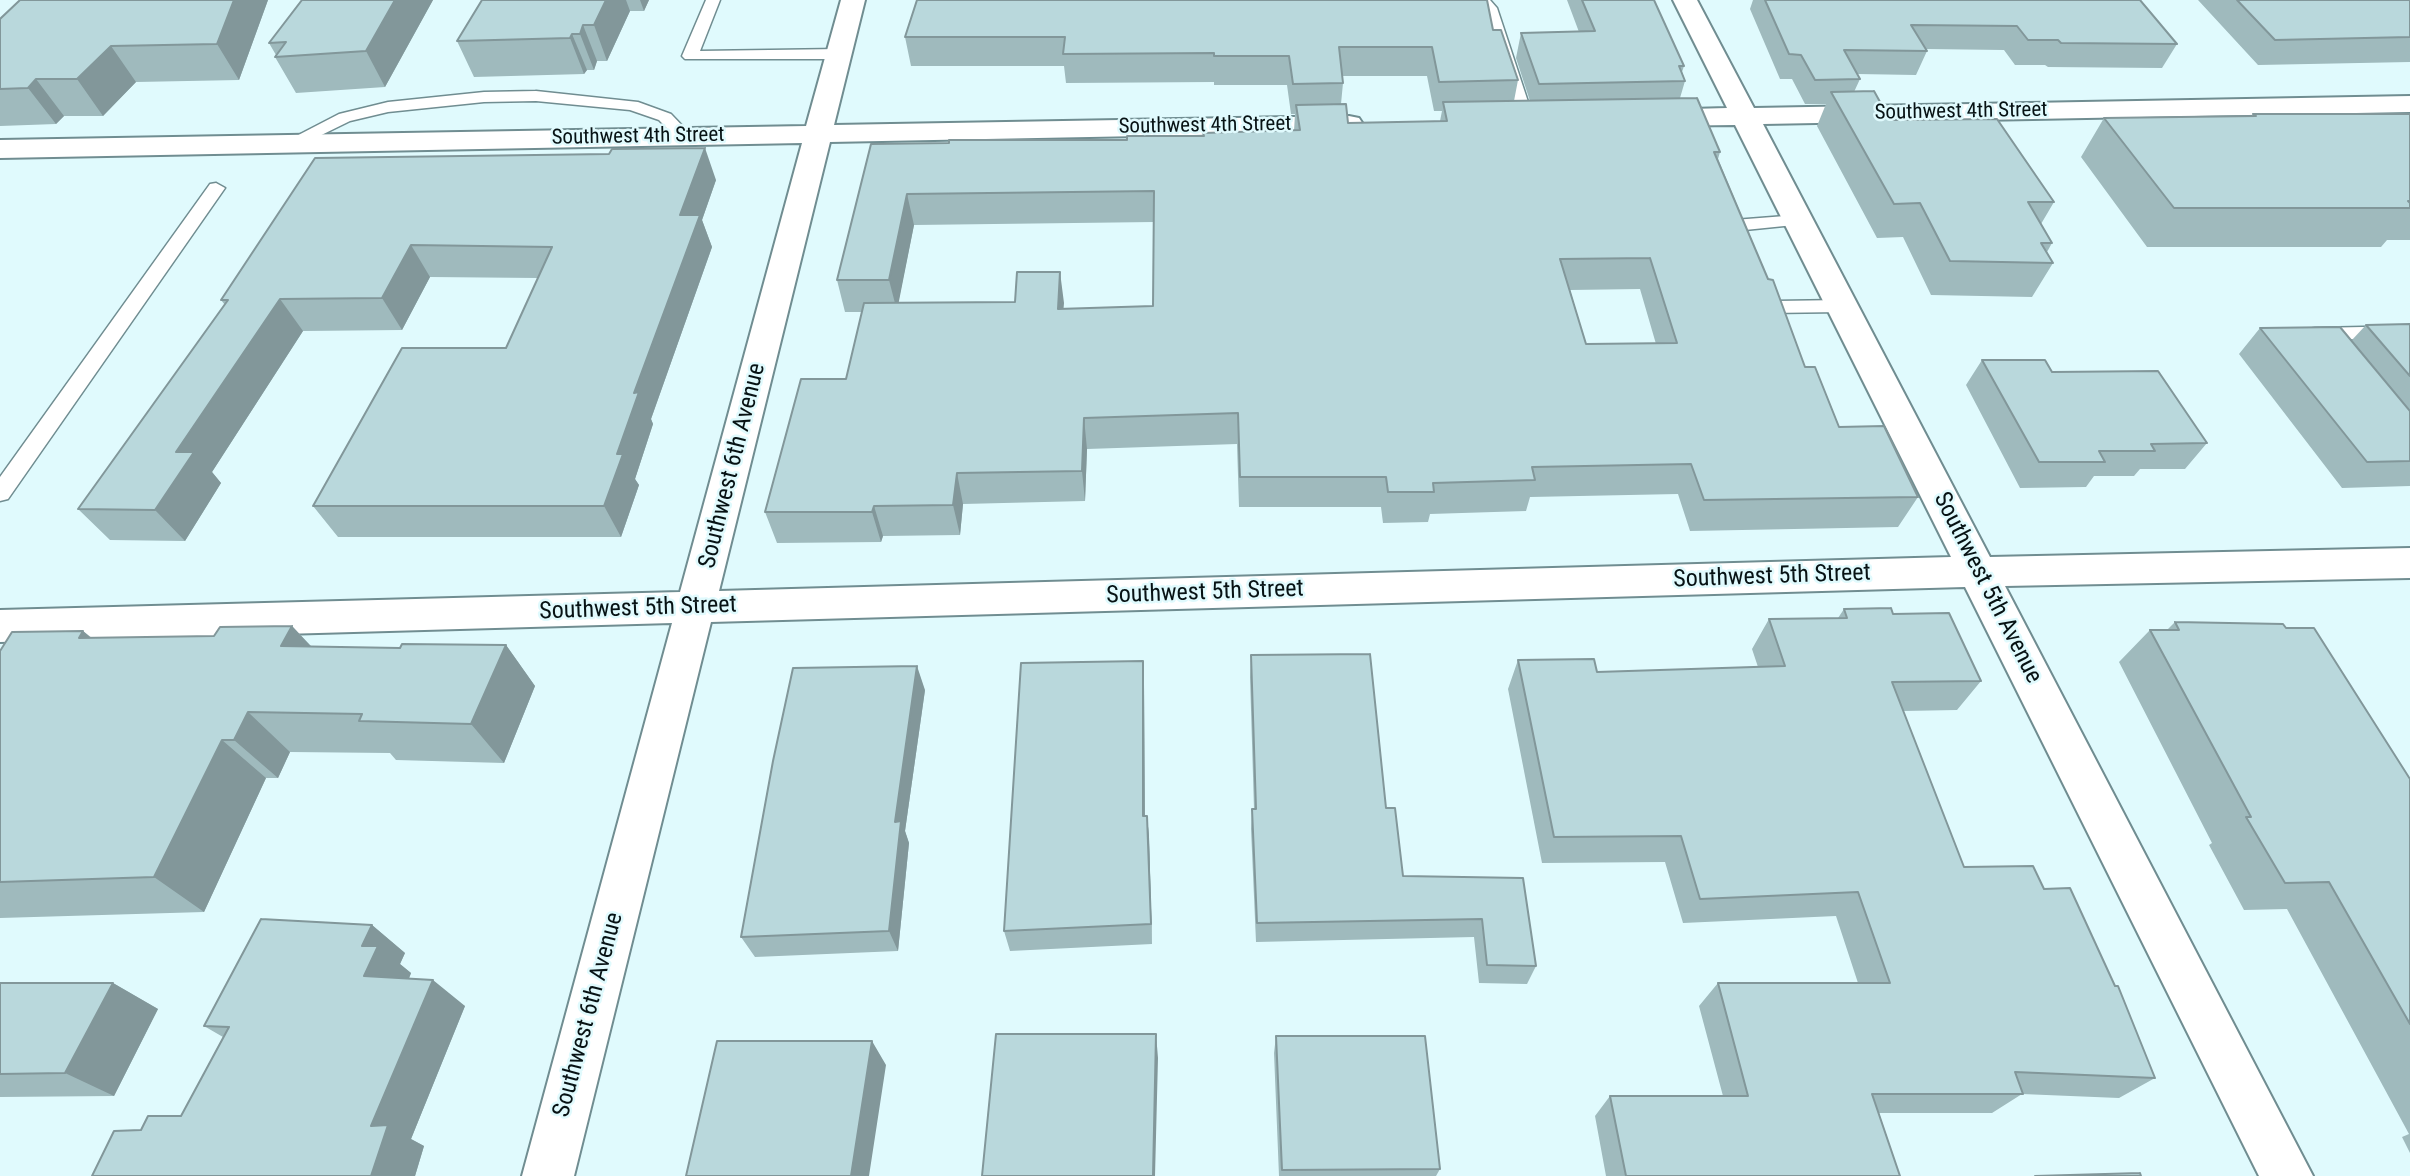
<!DOCTYPE html>
<style>
body{margin:0}
canvas{display:block;background:#e0fafd}
</style>
<canvas width="2410" height="1176"></canvas>
<script>
const context = document.querySelector('canvas').getContext('2d');
context.lineJoin = 'round';
const shape = rows => new Path2D(rows.map(r => 'M' + r).join(''));
function stroke(path, color, width, dash) { context.strokeStyle = color; context.lineWidth = width; context.lineCap = dash ? 'butt' : 'round'; context.setLineDash(dash || []); context.stroke(path); }
function fillPath(path, color) { context.fillStyle = color; context.fill(path, 'evenodd'); }
function label(font, color, halo, rows, align = 'center') {
  context.font = font + ' "Roboto Condensed",sans-serif'; context.lineWidth = 5; context.setLineDash([]); context.textBaseline = 'middle'; context.strokeStyle = halo; context.fillStyle = color; for (const [text, x, y, turn = 0] of rows) {
    context.save(); context.translate(x, y); context.rotate((+turn || 0) * Math.PI / 180); context.textAlign = isNaN(turn) ? turn : align; if (halo) context.strokeText(text, 0, 0); context.fillText(text, 0, 0); context.restore();
  }
}
const service = shape([
 [706,0,720,0,700,51,839,49,847,54,839,59,685,59,682,56,706,0],
 [1474,0,1490,0,1497,8,1534,120,1532,123,1526,125,1518,120,1483,10,1474,0],
 [536,91,638,102,671,114,692,136,690,140,678,140,659,120,630,110,536,101,484,102,388,112,350,121,297,147,285,147,283,143,339,114,388,102,484,92,536,91],
 [216,183,225,188,8,499,0,501,0,477,210,184,216,183],
 [1798,215,1807,220,1804,224,1745,230,1751,243,1742,249,1736,247,1725,225,1734,220,1798,215],
 [1762,285,1769,287,1776,301,1842,300,1849,302,1851,306,1849,310,1842,312,1769,313,1762,311,1753,291,1755,287,1762,285],
 [2410,326,2410,338,2315,340,2308,339,2305,334,2308,329,2315,328,2410,326]
]);
const minor = shape([
 [841,0,865,0,834,125,1349,116,1359,118,1363,124,1359,130,1349,132,830,142,719,591,1951,557,1735,125,1654,126,1644,124,1640,118,1644,112,1654,110,1727,108,1673,0,1697,0,1754,108,2410,96,2410,112,1763,124,1990,557,2410,548,2410,578,2005,586,2313,1176,2259,1176,1965,587,711,622,574,1176,522,1176,672,623,0,642,0,610,680,592,802,143,0,158,0,140,806,126,841,0]
]);
stroke(service, '#708d91', 3);
stroke(minor, '#708d91', 4);
fillPath(service, '#fff');
fillPath(minor, '#fff');
fillPath(shape([
 [268,0,239,80,136,82,103,116,64,116,56,124,0,126,0,19],
 [302,0,433,0,385,87,296,93,275,57,276,55,269,43],
 [482,0,649,0,644,11,630,11,607,61,597,61,594,70,587,70,584,74,474,77,457,41],
 [1567,0,1654,0,1684,66,1682,72,1685,81,1680,98,1720,152,1718,159,1805,367,1839,427,1918,497,1898,527,1690,531,1678,494,1530,497,1526,511,1430,514,1428,522,1383,523,1381,507,1239,507,1237,444,1087,449,1085,501,963,504,960,535,883,536,881,542,777,543,765,512,846,379,862,312,845,312,837,280,949,143,1127,140,1203,136,1294,131,1295,114,1291,114,1287,85,1214,85,1214,82,1066,83,1064,66,911,66,905,37,1493,30,1518,80,1514,101,1530,101,1516,58,1521,33,1579,32],
 [1342,76,1427,76,1434,111,1442,111,1440,121,1348,123,1341,104,1343,83],
 [1154,222,1153,306,1063,309,1060,272,1015,302,898,303,914,225],
 [1640,289,1656,344,1586,344,1570,290],
 [1753,0,2140,0,2177,44,2162,68,2048,67,2045,65,2015,65,2004,50,1926,49,1927,51,1916,75,1857,74,1860,79,1854,92,1890,120,2054,202,2041,224,2052,243,2047,252,2053,263,2032,297,1931,295,1903,237,1877,238,1817,126,1826,104,1805,104,1792,79,1780,79,1750,9],
 [2198,0,2410,0,2410,62,2258,65],
 [2253,114,2410,114,2410,240,2387,240,2381,247,2147,247,2081,157,2104,118,2252,116],
 [315,158,716,180,702,220,712,247,651,419,653,424,635,479,639,485,621,537,338,537,313,506,506,348,538,278,430,277,402,330,303,331,212,472,221,483,185,541,110,540,78,509,225,305,221,300],
 [2410,324,2410,486,2342,488,2239,354,2260,328,2351,341,2366,325],
 [1982,360,2052,372,2207,443,2185,469,2140,469,2134,476,2094,476,2086,487,2020,488,1966,385],
 [1844,609,1893,614,1981,681,1957,710,1903,711,1964,867,2044,889,2155,1078,2119,1098,2022,1094,1992,1113,1879,1113,1900,1176,1606,1176,1595,1116,1610,1096,1723,1096,1699,1006,1718,983,1858,983,1836,916,1683,923,1665,862,1542,863,1508,689,1518,660,1597,672,1758,667,1752,649,1769,619,1838,618],
 [2175,622,2286,628,2410,779,2410,1153,2402,1137,2409,1134,2287,909,2244,910,2209,845,2212,843,2119,662,2150,630,2167,630],
 [292,626,312,647,400,648,506,645,535,686,504,763,396,760,390,753,290,752,278,778,266,778,204,912,0,918,0,651,83,631,92,638,214,636],
 [1251,655,1386,808,1403,876,1523,878,1536,966,1527,984,1479,983,1474,937,1256,942,1251,829,1252,809,1254,809,1250,677],
 [1144,684,1145,816,1147,816,1149,837,1152,944,1010,951,1004,931],
 [925,690,905,831,909,843,898,951,755,957,741,937],
 [372,925,405,953,400,964,411,973,409,979,465,1006,411,1139,424,1146,415,1176,92,1176,141,1130,181,1116,223,1037,204,1026],
 [0,983,113,983,158,1009,114,1096,0,1097],
 [1276,1036,1440,1169,1436,1176,1279,1176,1274,1053]
]), '#9fbabd');
fillPath(shape([
 [234,0,268,0,239,80,217,44],
 [395,0,433,0,385,87,366,51],
 [606,0,626,0,630,11,607,61,594,25],
 [640,0,649,0,644,11],
 [583,25,597,61,594,70,580,34],
 [572,34,587,70,584,74,570,38],
 [111,46,136,82,103,116,77,79],
 [36,79,64,116,56,124,28,88],
 [705,148,716,180,702,220,712,247,651,419,653,424,635,479,639,485,621,537,604,506,680,215],
 [907,194,914,225,897,311,889,280],
 [411,245,430,277,402,330,382,298],
 [1060,272,1064,303,1061,340,1058,309],
 [280,299,303,331,212,472,221,483,185,541,155,510,176,452],
 [1084,418,1087,449,1085,501,1082,471],
 [957,473,963,504,960,535,953,505],
 [874,506,883,536,881,542,872,512],
 [292,626,330,667,281,646],
 [83,631,130,672,79,638],
 [506,645,535,686,504,763,471,724],
 [1143,661,1144,684,1145,838,1143,816],
 [917,666,925,690,905,831,909,843,898,951,889,931,895,822],
 [248,712,290,752,278,778,234,740],
 [222,740,266,778,204,912,154,877],
 [1147,816,1149,837,1152,944,1151,924],
 [372,925,405,953,400,964,411,973,399,1002,364,976,362,946],
 [433,980,465,1006,411,1139,424,1146,415,1176,371,1176,371,1126],
 [113,983,158,1009,114,1096,65,1073],
 [1156,1034,1158,1058,1155,1176,1153,1176],
 [872,1041,886,1065,869,1176,851,1176]
]), '#82979a');
const building = shape([
 [20,0,234,0,217,44,111,46,77,79,36,79,28,88,0,89,0,19,20,0],
 [302,0,395,0,366,51,275,57,286,42,269,43,302,0],
 [482,0,606,0,594,25,583,25,580,34,572,34,570,38,457,41,482,0],
 [917,0,1487,0,1493,30,1501,30,1518,80,1439,82,1432,47,1339,47,1343,83,1293,84,1289,56,1214,56,1214,53,1063,54,1065,37,905,37,917,0],
 [1582,0,1654,0,1684,66,1679,66,1685,81,1539,84,1521,33,1595,31,1582,0],
 [1765,0,2140,0,2177,44,2061,43,2058,40,2028,40,2017,26,1911,25,1927,51,1844,50,1860,79,1815,80,1801,55,1789,54,1765,0],
 [2237,0,2410,0,2410,37,2275,40,2237,0],
 [1874,91,1890,120,1997,119,2054,202,2028,202,2052,243,2041,243,2053,263,1950,261,1920,203,1894,204,1831,92,1874,91],
 [1697,98,1720,152,1714,152,1768,279,1773,280,1805,367,1815,367,1839,427,1884,426,1918,497,1704,500,1691,464,1532,467,1535,480,1433,483,1434,492,1388,492,1386,477,1240,477,1238,413,1084,418,1082,471,957,473,953,505,874,506,872,512,765,512,801,379,846,379,864,303,1015,302,1017,272,1060,272,1058,309,1153,306,1154,191,907,194,889,280,837,280,871,144,949,143,949,140,1127,140,1127,136,1204,136,1203,133,1300,130,1296,105,1346,104,1348,123,1447,121,1443,102,1697,98],
 [1650,258,1677,343,1586,344,1560,259,1650,258],
 [2253,114,2410,114,2410,201,2408,201,2410,203,2410,208,2174,208,2104,118,2256,116,2253,114],
 [705,148,680,215,700,215,634,393,639,392,617,454,623,454,604,506,313,506,402,348,506,348,552,247,411,245,382,298,280,299,176,452,194,452,155,510,78,509,228,300,221,300,315,158,609,154,612,149,705,148],
 [2410,324,2410,376,2366,325,2410,324],
 [2340,327,2410,411,2410,461,2367,462,2260,328,2340,327],
 [1982,360,2045,360,2052,372,2158,371,2207,443,2151,444,2155,451,2099,451,2105,462,2039,462,1982,360],
 [1891,608,1893,614,1949,613,1981,681,1892,682,1964,867,2033,866,2044,889,2070,888,2115,986,2118,986,2155,1078,2015,1072,2023,1094,1872,1094,1900,1176,1626,1176,1610,1096,1748,1096,1718,983,1890,983,1858,892,1700,899,1681,836,1554,837,1518,660,1594,659,1597,672,1785,666,1769,619,1847,618,1844,609,1891,608],
 [2175,622,2283,624,2286,628,2314,628,2410,779,2410,1024,2329,882,2285,883,2246,817,2251,817,2150,630,2179,630,2175,622],
 [292,626,281,646,400,648,402,644,506,645,471,724,359,721,362,714,248,712,234,740,222,740,154,877,0,882,0,651,12,632,83,631,79,638,214,636,220,627,292,626],
 [1370,654,1386,808,1395,808,1403,876,1523,878,1536,966,1487,965,1482,919,1257,923,1252,809,1256,809,1251,655,1370,654],
 [1143,661,1143,816,1147,816,1151,924,1004,931,1021,663,1143,661],
 [917,666,895,822,901,821,889,931,741,937,773,761,793,668,917,666],
 [261,919,372,925,362,946,378,946,364,976,433,980,371,1126,388,1125,371,1176,92,1176,114,1131,141,1130,148,1116,181,1116,229,1027,204,1026,261,919],
 [0,983,113,983,65,1073,0,1074,0,983],
 [996,1034,1156,1034,1153,1176,982,1176,996,1034],
 [1276,1036,1425,1036,1440,1169,1282,1170,1276,1036],
 [717,1041,872,1041,851,1176,686,1176,717,1041],
 [2140,1173,2141,1176,2035,1176,2140,1173]
]);
fillPath(building, '#b9d8dc');
stroke(building, '#82979a', 2);
label('21px', '#071214', '#e0fafd', [
 ["Southwest 4th Street",1961,112,-1],
 ["Southwest 4th Street",1205,126,-1],
 ["Southwest 4th Street",638,137,-1]
]);
label('24px', '#071214', '#e0fafd', [
 ["Southwest 6th Avenue",733,466,-76],
 ["Southwest 5th Street",1772,577,-2],
 ["Southwest 5th Avenue",1987,588,63],
 ["Southwest 5th Street",1205,593,-2],
 ["Southwest 5th Street",638,609,-2],
 ["Southwest 6th Avenue",589,1015,-75]
]);
</script>
